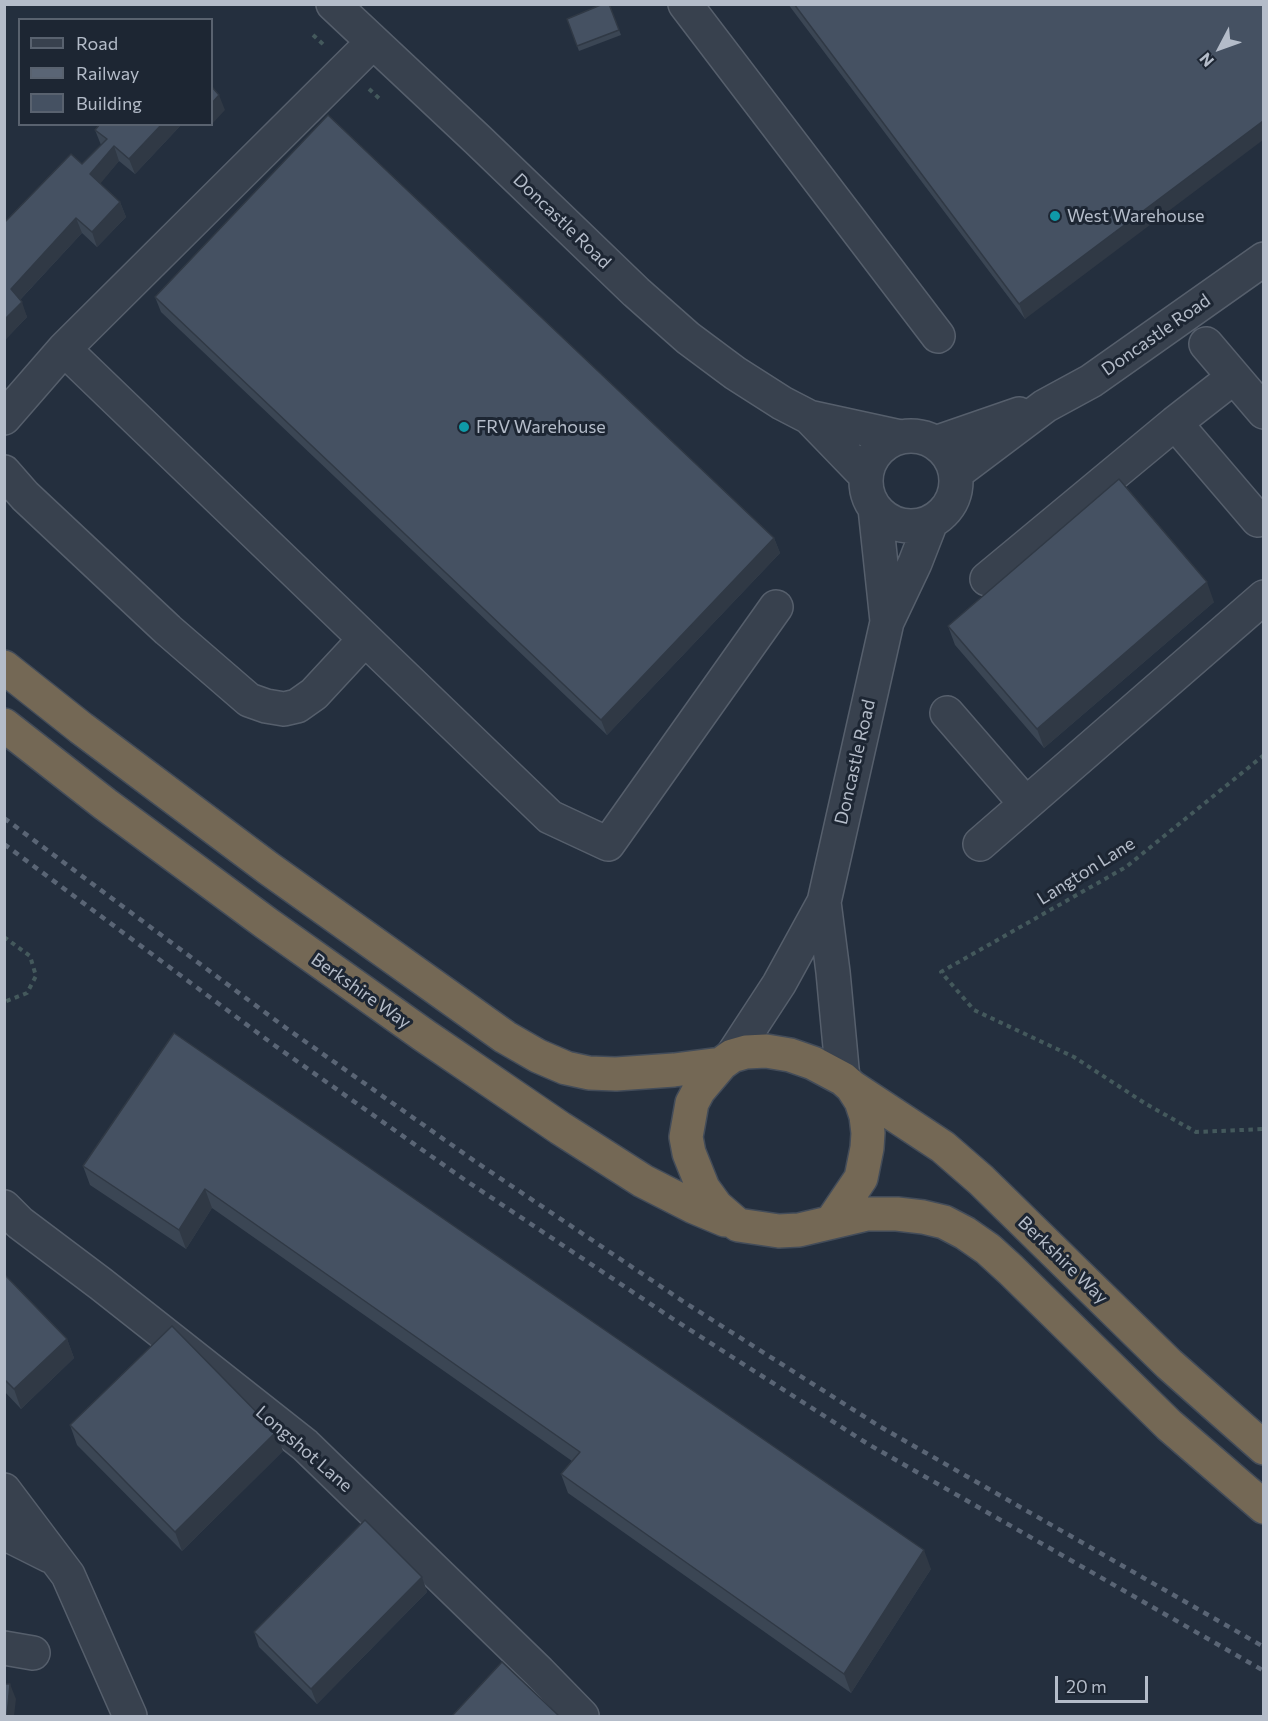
<!DOCTYPE html>
<style>
body{margin:0}
#map{position:relative;width:1268px;height:1721px;overflow:hidden;background:#242f3e;font-family:Commissioner,sans-serif}
canvas{display:block}
.frame{position:absolute;inset:0;border:6px solid #b4bcc9;pointer-events:none}
.legend{position:absolute;left:18px;top:18px;width:195px;height:108px;box-sizing:border-box;background:#1d2633;border:2px solid #59626f;margin:0;padding:8px 10px;list-style:none;font-size:18px;color:#b4bcc9}
.legend li{display:flex;align-items:center;gap:12px;height:30px}
.legend b{width:30px;border:2px solid #59626f}
.north{position:absolute;left:1190px;top:18px;width:60px;height:60px;-webkit-text-stroke:4px #1d2633;paint-order:stroke;rotate:229deg;font-size:16px;font-weight:700;line-height:24px;text-align:center;color:#b4bcc9}
.north::after{content:'';display:block;margin:auto;width:21px;height:27px;background:#b4bcc9;clip-path:polygon(50% 0,100% 100%,50% 72%,0 100%)}
.scale{position:absolute;left:1055px;top:1676px;width:93px;height:27px;box-sizing:border-box;border:3px solid #b4bcc9;border-top:0;padding-left:8px;font-size:18px;line-height:21px;white-space:nowrap;color:#b4bcc9;-webkit-text-stroke:4px #1d2633;paint-order:stroke}
</style>
<div id="map">
<canvas width="1268" height="1721"></canvas>
<div class="frame"></div>
<ul class="legend">
<li><b style="height:8px;background:#38414e"></b>Road</li>
<li><b style="height:8px;background:#5a6575"></b>Railway</li>
<li><b style="height:16px;background:#455162"></b>Building</li>
</ul>
<div class="north">N</div>
<div class="scale">20 m</div>
</div>
<script>
const context = document.querySelector('canvas').getContext('2d');
context.lineJoin = 'round';
const shape = rows => new Path2D(rows.map(r => 'M' + r).join(''));
function stroke(path, color, width, dash) { context.strokeStyle = color; context.lineWidth = width; context.lineCap = dash ? 'butt' : 'round'; context.setLineDash(dash || []); context.stroke(path); }
function fillPath(path, color) { context.fillStyle = color; context.fill(path, 'evenodd'); }
function label(font, color, halo, rows, align = 'center') {
  context.font = font + ' Commissioner,sans-serif'; context.lineWidth = 6; context.setLineDash([]); context.textBaseline = 'middle'; context.strokeStyle = halo; context.fillStyle = color; for (const [text, x, y, turn = 0] of rows) {
    context.save(); context.translate(x, y); context.rotate((+turn || 0) * Math.PI / 180); context.textAlign = isNaN(turn) ? turn : align; if (halo) context.strokeText(text, 0, 0); context.fillText(text, 0, 0); context.restore();
  }
}
const minor = shape([
 [333,4,478,140,636,292,688,338,735,373,782,403,809,417,901,437],
 [685,4,938,336],
 [1206,344,1264,412],
 [64,349,550,817,608,844,776,607],
 [809,417,866,476],
 [4,418,64,349,372,43],
 [1175,423,1234,377],
 '866 481a45 45 0 1 1 90 0a45 45 0 1 1-90 0Z',
 [935,443,1019,414],
 [4,472,25,496,168,630,249,700,266,706,284,709,297,706,314,694,365,639],
 [956,473,1045,406,1091,381,1264,259],
 [875,508,887,621],
 [987,579,1175,423,1258,520],
 [947,713,1026,804],
 [980,844,1264,597],
 [824,902,833,972,843,1079],
 [732,1056,779,984,824,902,887,622,915,563,931,522],
 [4,1207,20,1223,101,1284,305,1445,539,1672,582,1716],
 [4,1490,68,1575,130,1716],
 [4,1533,50,1556],
 [4,1648,33,1653]
]);
const highway = shape([
 [4,667,81,728,268,868,505,1037,538,1056,566,1068,589,1073,616,1074,674,1070,721,1064],
 [4,725,105,804,266,923,425,1036,560,1128,643,1181,694,1207,725,1220],
 [852,1087,943,1147,981,1180,1169,1364,1264,1448],
 [832,1221,861,1178,867,1148,868,1133,866,1116,861,1101,852,1087,843,1079,813,1063,790,1055,766,1051,746,1052,732,1056,721,1064,699,1090,692,1103,686,1137,689,1153,703,1188,716,1206,738,1225,779,1231,799,1230,867,1214,897,1214,923,1217,944,1222,965,1233,988,1249,1011,1270,1169,1425,1264,1507]
]);
stroke(minor, '#565f6c', 36);
stroke(highway, '#434c59', 36);
stroke(shape([
 [313,35,325,46],
 [369,89,382,101],
 [1264,755,1126,867,941,972,974,1010,1074,1057,1146,1104,1196,1132,1264,1129],
 [4,937,30,956,36,976,27,993,4,1002]
]), '#44595c', 4, [4.5, 4.5]);
stroke(minor, '#38414e', 33);
stroke(highway, '#746855', 33);
stroke(shape([
 [4,818,286,1028,476,1162,684,1302,879,1426,1264,1647],
 [4,844,274,1045,465,1180,673,1319,868,1444,1264,1671]
]), '#5a6575', 4.5, [6, 6]);
fillPath(shape([
 [609,4,621,35,579,51,567,19],
 [788,4,1263,4,1025,319],
 [182,124,135,174,119,161,100,183,120,202,126,217,97,247,82,233,20,300,27,317,4,341,71,154,82,164,101,145,95,130],
 [155,297,774,538,780,553,607,735,161,312],
 [1214,602,1044,748,955,645,948,626],
 [174,1033,931,1569,851,1693,568,1493,561,1474,572,1461,212,1208,186,1249,90,1185,83,1166],
 [4,1274,67,1339,74,1358,21,1409,4,1391],
 [70,1425,283,1451,182,1551,77,1445],
 [422,1577,427,1592,317,1704,259,1647,254,1632]
]), '#3b4654');
fillPath(shape([
 [219,95,225,110,212,124,212,103],
 [1263,121,1263,140,1025,319,1019,304],
 [162,124,182,124,135,174,129,159],
 [114,146,119,161,96,189,90,174],
 [120,202,126,217,97,247,92,232],
 [76,218,82,233,16,304,11,289],
 [22,302,27,317,4,341,4,320],
 [774,538,780,553,607,735,601,720],
 [1207,582,1214,602,1044,748,1037,729],
 [205,1189,212,1208,186,1249,179,1230],
 [67,1339,74,1358,21,1409,14,1389],
 [276,1432,283,1451,182,1551,175,1532],
 [924,1550,931,1569,851,1693,844,1674],
 [422,1577,427,1592,317,1704,311,1689],
 [10,1684,16,1699,14,1716,7,1716]
]), '#303945');
const building = shape([
 [603,4,609,4,619,30,577,46,567,19,603,4],
 [794,4,1263,4,1263,121,1019,304,794,4],
 [212,87,219,95,212,103,212,87],
 [328,115,774,538,601,720,155,297,328,115],
 [100,124,162,124,129,159,114,146,90,174,120,202,92,232,76,218,11,289,22,302,4,320,4,223,71,154,82,164,107,139,95,130,100,124],
 [1119,479,1207,582,1037,729,948,626,1119,479],
 [174,1033,924,1550,844,1674,561,1474,580,1452,205,1189,179,1230,83,1166,174,1033],
 [4,1274,67,1339,14,1389,4,1379,4,1274],
 [172,1326,276,1432,175,1532,70,1425,172,1326],
 [365,1520,422,1577,311,1689,254,1632,365,1520],
 [502,1662,559,1716,452,1716,502,1662],
 [4,1684,10,1684,7,1716,4,1716,4,1684]
]);
fillPath(building, '#455162');
stroke(building, '#303945', 1.5);
for (const [x, y, r, color] of [
 [1055,216,6,"#0f9aa8"],
 [464,427,6,"#0f9aa8"]
]) { const dot = new Path2D(); dot.arc(x, y, r, 0, 2 * Math.PI); context.fillStyle = color; context.fill(dot); stroke(dot, '#1d2633', 2); }
label('18px', '#b4bcc9', '#1d2633', [
 ["West Warehouse",1067,216],
 ["FRV Warehouse",476,427]
], 'left');
label('18px', '#b4bcc9', '#1d2633', [
 ["Doncastle Road",562,221,44],
 ["Doncastle Road",1156,335,-35],
 ["Doncastle Road",855,762,-77],
 ["Langton Lane",1086,871,-32],
 ["Berkshire Way",361,991,35],
 ["Berkshire Way",1063,1260,44],
 ["Longshot Lane",304,1449,41]
]);
</script>
